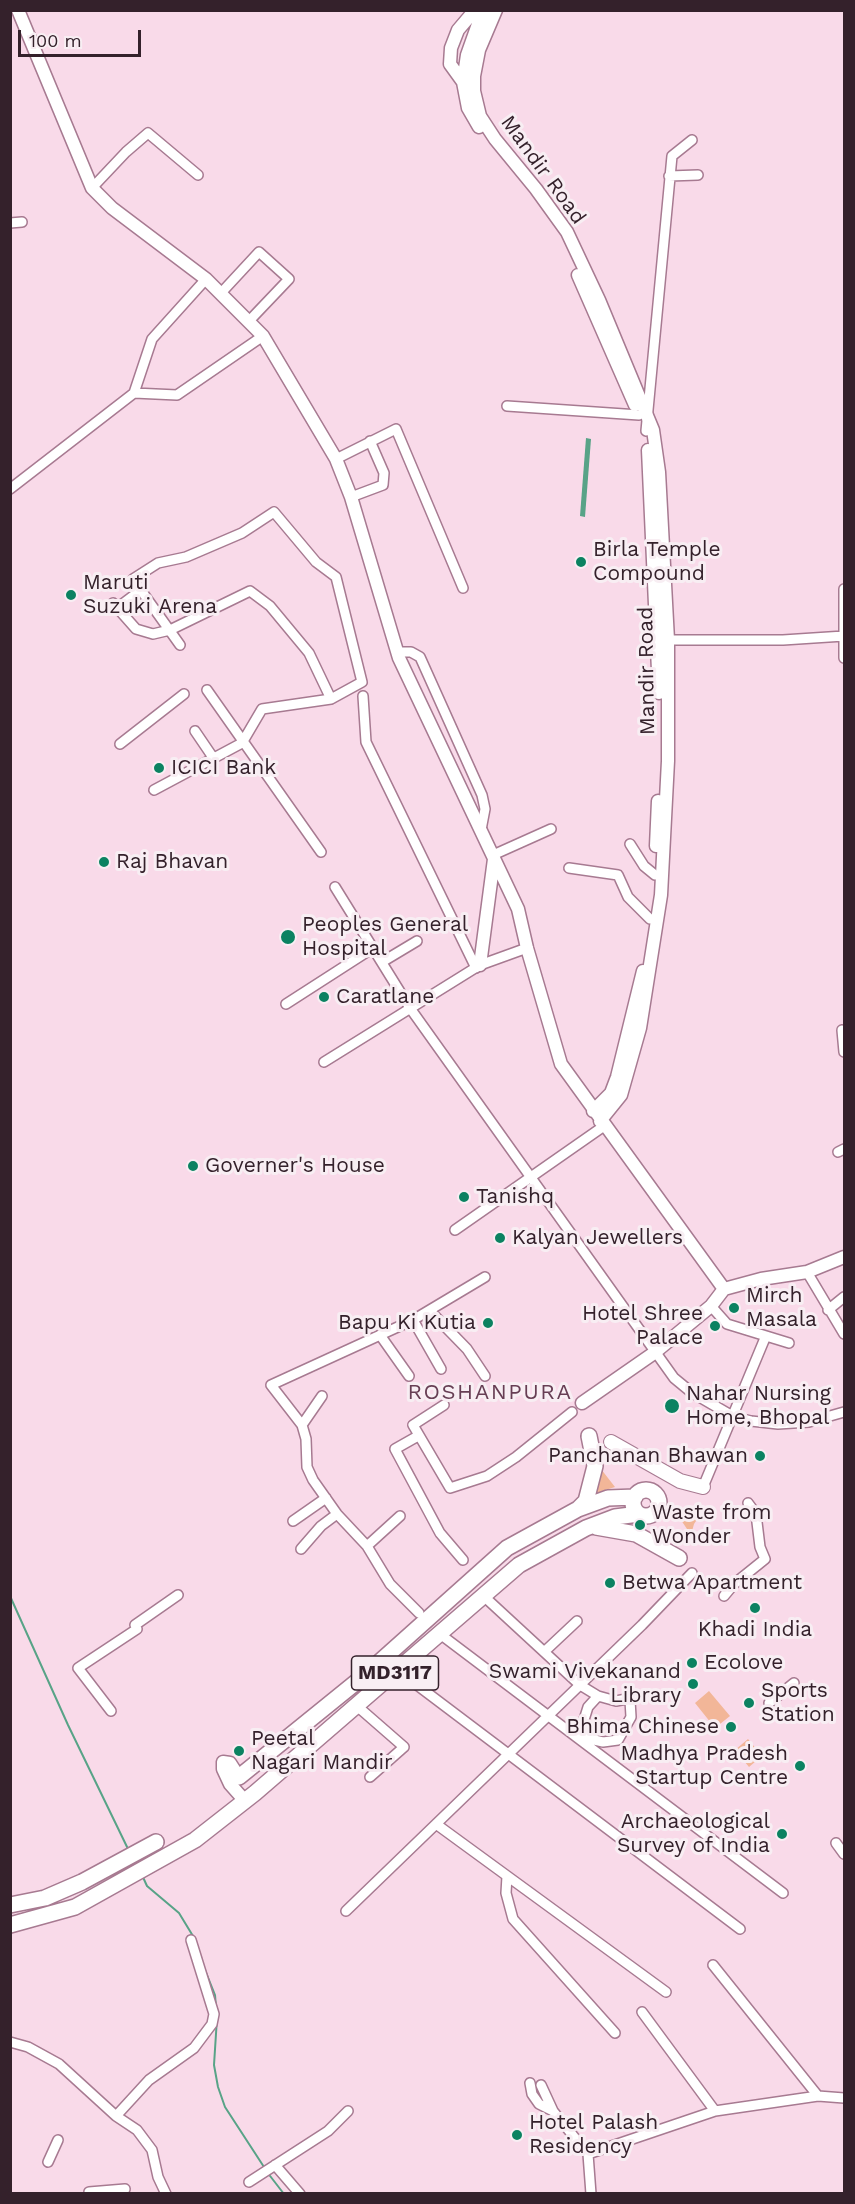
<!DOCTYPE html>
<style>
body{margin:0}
#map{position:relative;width:855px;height:2204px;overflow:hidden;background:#f9dae9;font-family:"Work Sans",sans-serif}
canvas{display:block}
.frame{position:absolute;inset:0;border:12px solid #34212b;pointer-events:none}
.scale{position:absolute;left:18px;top:30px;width:123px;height:27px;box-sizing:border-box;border:3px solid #34212b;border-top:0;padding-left:8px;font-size:18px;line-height:21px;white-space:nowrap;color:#34212b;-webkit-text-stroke:4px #f8eef3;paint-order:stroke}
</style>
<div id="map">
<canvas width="855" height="2204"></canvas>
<div class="frame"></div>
<div class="scale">100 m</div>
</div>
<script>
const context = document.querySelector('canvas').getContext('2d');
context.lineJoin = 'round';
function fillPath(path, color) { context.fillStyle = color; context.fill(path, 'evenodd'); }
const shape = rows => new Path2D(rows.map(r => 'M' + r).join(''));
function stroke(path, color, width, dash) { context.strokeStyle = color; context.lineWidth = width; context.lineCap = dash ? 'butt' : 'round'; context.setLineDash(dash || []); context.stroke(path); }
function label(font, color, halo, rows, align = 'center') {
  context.font = font + ' "Work Sans",sans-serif'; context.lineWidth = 6; context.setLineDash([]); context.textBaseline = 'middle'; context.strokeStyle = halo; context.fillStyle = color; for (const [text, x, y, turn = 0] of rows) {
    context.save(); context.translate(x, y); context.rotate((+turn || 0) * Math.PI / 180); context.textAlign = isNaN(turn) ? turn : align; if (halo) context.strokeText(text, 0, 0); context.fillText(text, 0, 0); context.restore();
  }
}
fillPath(shape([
 [601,1469,615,1487,596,1493,600,1477],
 [700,1515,694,1524,691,1535,679,1517],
 [709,1691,730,1716,715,1728,695,1703],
 [748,1739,762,1756,749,1767,735,1750]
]), '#f2b698');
fillPath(shape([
 [586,438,591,439,585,517,580,516]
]), '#58a387');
stroke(shape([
 [10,1596,68,1725,129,1851],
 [142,1875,147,1886,179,1913,196,1941],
 [205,1970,215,1995,216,2007],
 [217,2018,214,2065,218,2087,225,2107,264,2167],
 [267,2172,284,2194]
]), '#58a387', 2);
const minor = shape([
 [669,176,698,175],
 [92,188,126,152,148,133,198,175],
 [10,223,22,222],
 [221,293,259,252,289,279,249,321],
 [134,393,177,395,263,336],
 [507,406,639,415],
 [646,431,672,156,692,140],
 [336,459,396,429,463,588],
 [10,489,134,393,152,339,206,279],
 [351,497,383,485,384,473,370,441],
 [844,589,844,658],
 [113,603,136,629,153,634,170,630,250,591,270,606,309,653,331,699],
 [117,608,141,590],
 [668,640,783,640,844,636],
 [398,652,411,652,420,657,482,795,485,809,481,830],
 [207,690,321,852],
 [363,696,366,742,476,968],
 [195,731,212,756],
 [120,744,184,694],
 [154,790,242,743,262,709,331,699,362,682,336,577,316,562,274,512,242,533,186,557,158,563,133,579,180,645],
 [630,844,644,866,655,875],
 [493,855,551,829],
 [569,868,618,875,628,897,650,919],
 [335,887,410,1008,674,1378,691,1392,734,1417,751,1421,778,1424,809,1422,844,1412],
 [382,962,417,941],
 [286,1004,373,948],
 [842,1030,844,1052],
 [324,1062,480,965,527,948],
 [838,1152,844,1149],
 [455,1230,604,1126],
 [807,1272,844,1334],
 [711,1306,727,1324,789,1343],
 [828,1310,844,1297],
 [430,1311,467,1349,485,1376],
 [413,1320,441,1369],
 [380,1335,409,1376],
 [444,1405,413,1425,450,1488,487,1476,516,1457,572,1412],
 [302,1425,322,1396],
 [418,1436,395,1449,440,1533,463,1560],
 [703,1487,765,1338],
 [293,1521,326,1498],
 [367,1546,400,1516],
 [301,1549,321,1526,337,1514],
 [724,1596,734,1584,765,1559,760,1547,756,1514,748,1503],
 [489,1601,580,1685,598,1696,616,1701,637,1697],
 [419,1613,390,1584,367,1546,337,1514,313,1480,307,1467,306,1439,302,1425,271,1385,413,1320,485,1277],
 [135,1625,178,1595],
 [440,1634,783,1893],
 [544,1652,577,1621],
 [413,1682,740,1929],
 [598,1696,588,1707,583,1723,584,1733,590,1739,603,1742,618,1740,631,1717,630,1700],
 [769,1703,794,1683],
 [357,1706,404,1747,370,1777],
 [111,1711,78,1668,137,1629],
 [436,1824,666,1992],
 [836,1843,844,1854],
 [507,1876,506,1893,513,1919,615,2033],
 [346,1911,642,1625,692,1573],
 [713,1965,818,2096],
 [642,2012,715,2111],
 [10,2042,28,2047,59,2064,116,2116,137,2130,152,2150,158,2177,166,2194],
 [530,2083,532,2094,539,2104,553,2111,588,2154,591,2194],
 [541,2085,553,2111],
 [116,2116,149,2080,194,2048,212,2024,214,2014,191,1940],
 [588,2154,715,2111,818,2096,844,2098],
 [48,2162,58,2140],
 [275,2165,300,2194],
 [249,2182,328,2131,348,2111],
 [89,2192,125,2189]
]);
const tertiary = shape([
 [18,10,92,188,112,208,206,279,263,336,336,459,351,497,399,658,518,909,527,948,561,1064,724,1289],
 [496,10,479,50,474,76,474,91,480,116,495,139,536,189,567,232,599,300,653,430,659,472,668,640,668,761,661,895,640,1028,621,1095,600,1121],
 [463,82,450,64,451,48,458,30,475,10],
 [479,127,468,108,463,82,467,55,483,10],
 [578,275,635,405],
 [648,450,659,693],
 [656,846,658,801],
 [480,965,494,859],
 [593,1111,611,1093,617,1077,643,971],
 [582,1403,654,1353,711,1306,724,1289,761,1279,807,1272,844,1257],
 [239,1777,230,1763,223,1762,223,1769,230,1784,245,1801]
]);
const secondary = shape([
 [611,1442,680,1481,703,1487]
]);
const primary = shape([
 '633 1503a13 13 0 1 1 26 0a13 13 0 1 1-26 0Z',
 [578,1509,586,1501,595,1466,589,1436],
 [596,1527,636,1534,679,1558],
 [239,1777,365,1675,507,1548,578,1509,608,1498,635,1497],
 [10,1905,45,1898,82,1882,156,1842],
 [10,1925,75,1907,195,1840,255,1793,519,1565,586,1528,615,1517,639,1514]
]);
stroke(minor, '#a77a91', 12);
stroke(tertiary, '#a77a91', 15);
stroke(secondary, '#a77a91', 16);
stroke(primary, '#a77a91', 18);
stroke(minor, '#fff', 9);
stroke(tertiary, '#fff', 12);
stroke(secondary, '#fff', 14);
stroke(primary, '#fff', 15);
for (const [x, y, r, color] of [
 [581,562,6,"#0b8261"],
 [71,595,6,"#0b8261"],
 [159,768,6,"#0b8261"],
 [104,862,6,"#0b8261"],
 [288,937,8,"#0b8261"],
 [324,997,6,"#0b8261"],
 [193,1166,6,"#0b8261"],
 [464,1197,6,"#0b8261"],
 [500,1238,6,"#0b8261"],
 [734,1308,6,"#0b8261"],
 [488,1323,6,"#0b8261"],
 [715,1326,6,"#0b8261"],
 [672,1406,8,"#0b8261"],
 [760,1456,6,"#0b8261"],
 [640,1525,6,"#0b8261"],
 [610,1583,6,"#0b8261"],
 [755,1608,6,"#0b8261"],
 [692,1663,6,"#0b8261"],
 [693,1684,6,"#0b8261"],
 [749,1703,6,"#0b8261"],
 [731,1727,6,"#0b8261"],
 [239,1751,6,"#0b8261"],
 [800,1766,6,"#0b8261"],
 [782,1834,6,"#0b8261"],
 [517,2135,6,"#0b8261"]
]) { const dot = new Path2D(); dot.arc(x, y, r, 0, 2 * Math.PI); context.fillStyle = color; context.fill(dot); stroke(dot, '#f8eef3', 2); }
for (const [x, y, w] of [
 [395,1673,87]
]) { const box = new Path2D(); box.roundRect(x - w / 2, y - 17, w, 34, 4.5); context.fillStyle = '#f8eef3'; context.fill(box); stroke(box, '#34212b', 1.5); }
label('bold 20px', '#34212b', null, [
 ["MD3117",395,1673]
]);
label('21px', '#34212b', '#f8eef3', [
 ["Mandir Road",543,170,54],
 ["Mandir Road",647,671,-91]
]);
label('21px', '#34212b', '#f8eef3', [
 ["Birla Temple",593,550],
 ["Compound",593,574],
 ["Maruti",83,583],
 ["Suzuki Arena",83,607],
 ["ICICI Bank",171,768],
 ["Raj Bhavan",116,862],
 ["Peoples General",302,925],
 ["Hospital",302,949],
 ["Caratlane",336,997],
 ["Governer's House",205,1166],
 ["Tanishq",476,1197],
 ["Kalyan Jewellers",512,1238],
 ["Mirch",746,1296],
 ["Masala",746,1320],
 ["Hotel Shree",703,1314,"right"],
 ["Palace",703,1338,"right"],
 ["Bapu Ki Kutia",476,1323,"right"],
 ["Nahar Nursing",686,1394],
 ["Home, Bhopal",686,1418],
 ["Panchanan Bhawan",748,1456,"right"],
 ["Waste from",652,1513],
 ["Wonder",652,1537],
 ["Betwa Apartment",622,1583],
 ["Khadi India",755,1630,"center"],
 ["Ecolove",704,1663],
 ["Swami Vivekanand",681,1672,"right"],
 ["Library",681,1696,"right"],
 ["Sports",761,1691],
 ["Station",761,1715],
 ["Bhima Chinese",719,1727,"right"],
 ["Peetal",251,1739],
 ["Nagari Mandir",251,1763],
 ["Madhya Pradesh",788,1754,"right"],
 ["Startup Centre",788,1778,"right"],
 ["Archaeological",770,1822,"right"],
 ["Survey of India",770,1846,"right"],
 ["Hotel Palash",529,2123],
 ["Residency",529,2147]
], 'left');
context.letterSpacing = '1.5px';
label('22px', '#673e54', '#f8eef3', [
 ["ROSHANPURA",490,1393]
]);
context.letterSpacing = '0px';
</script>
